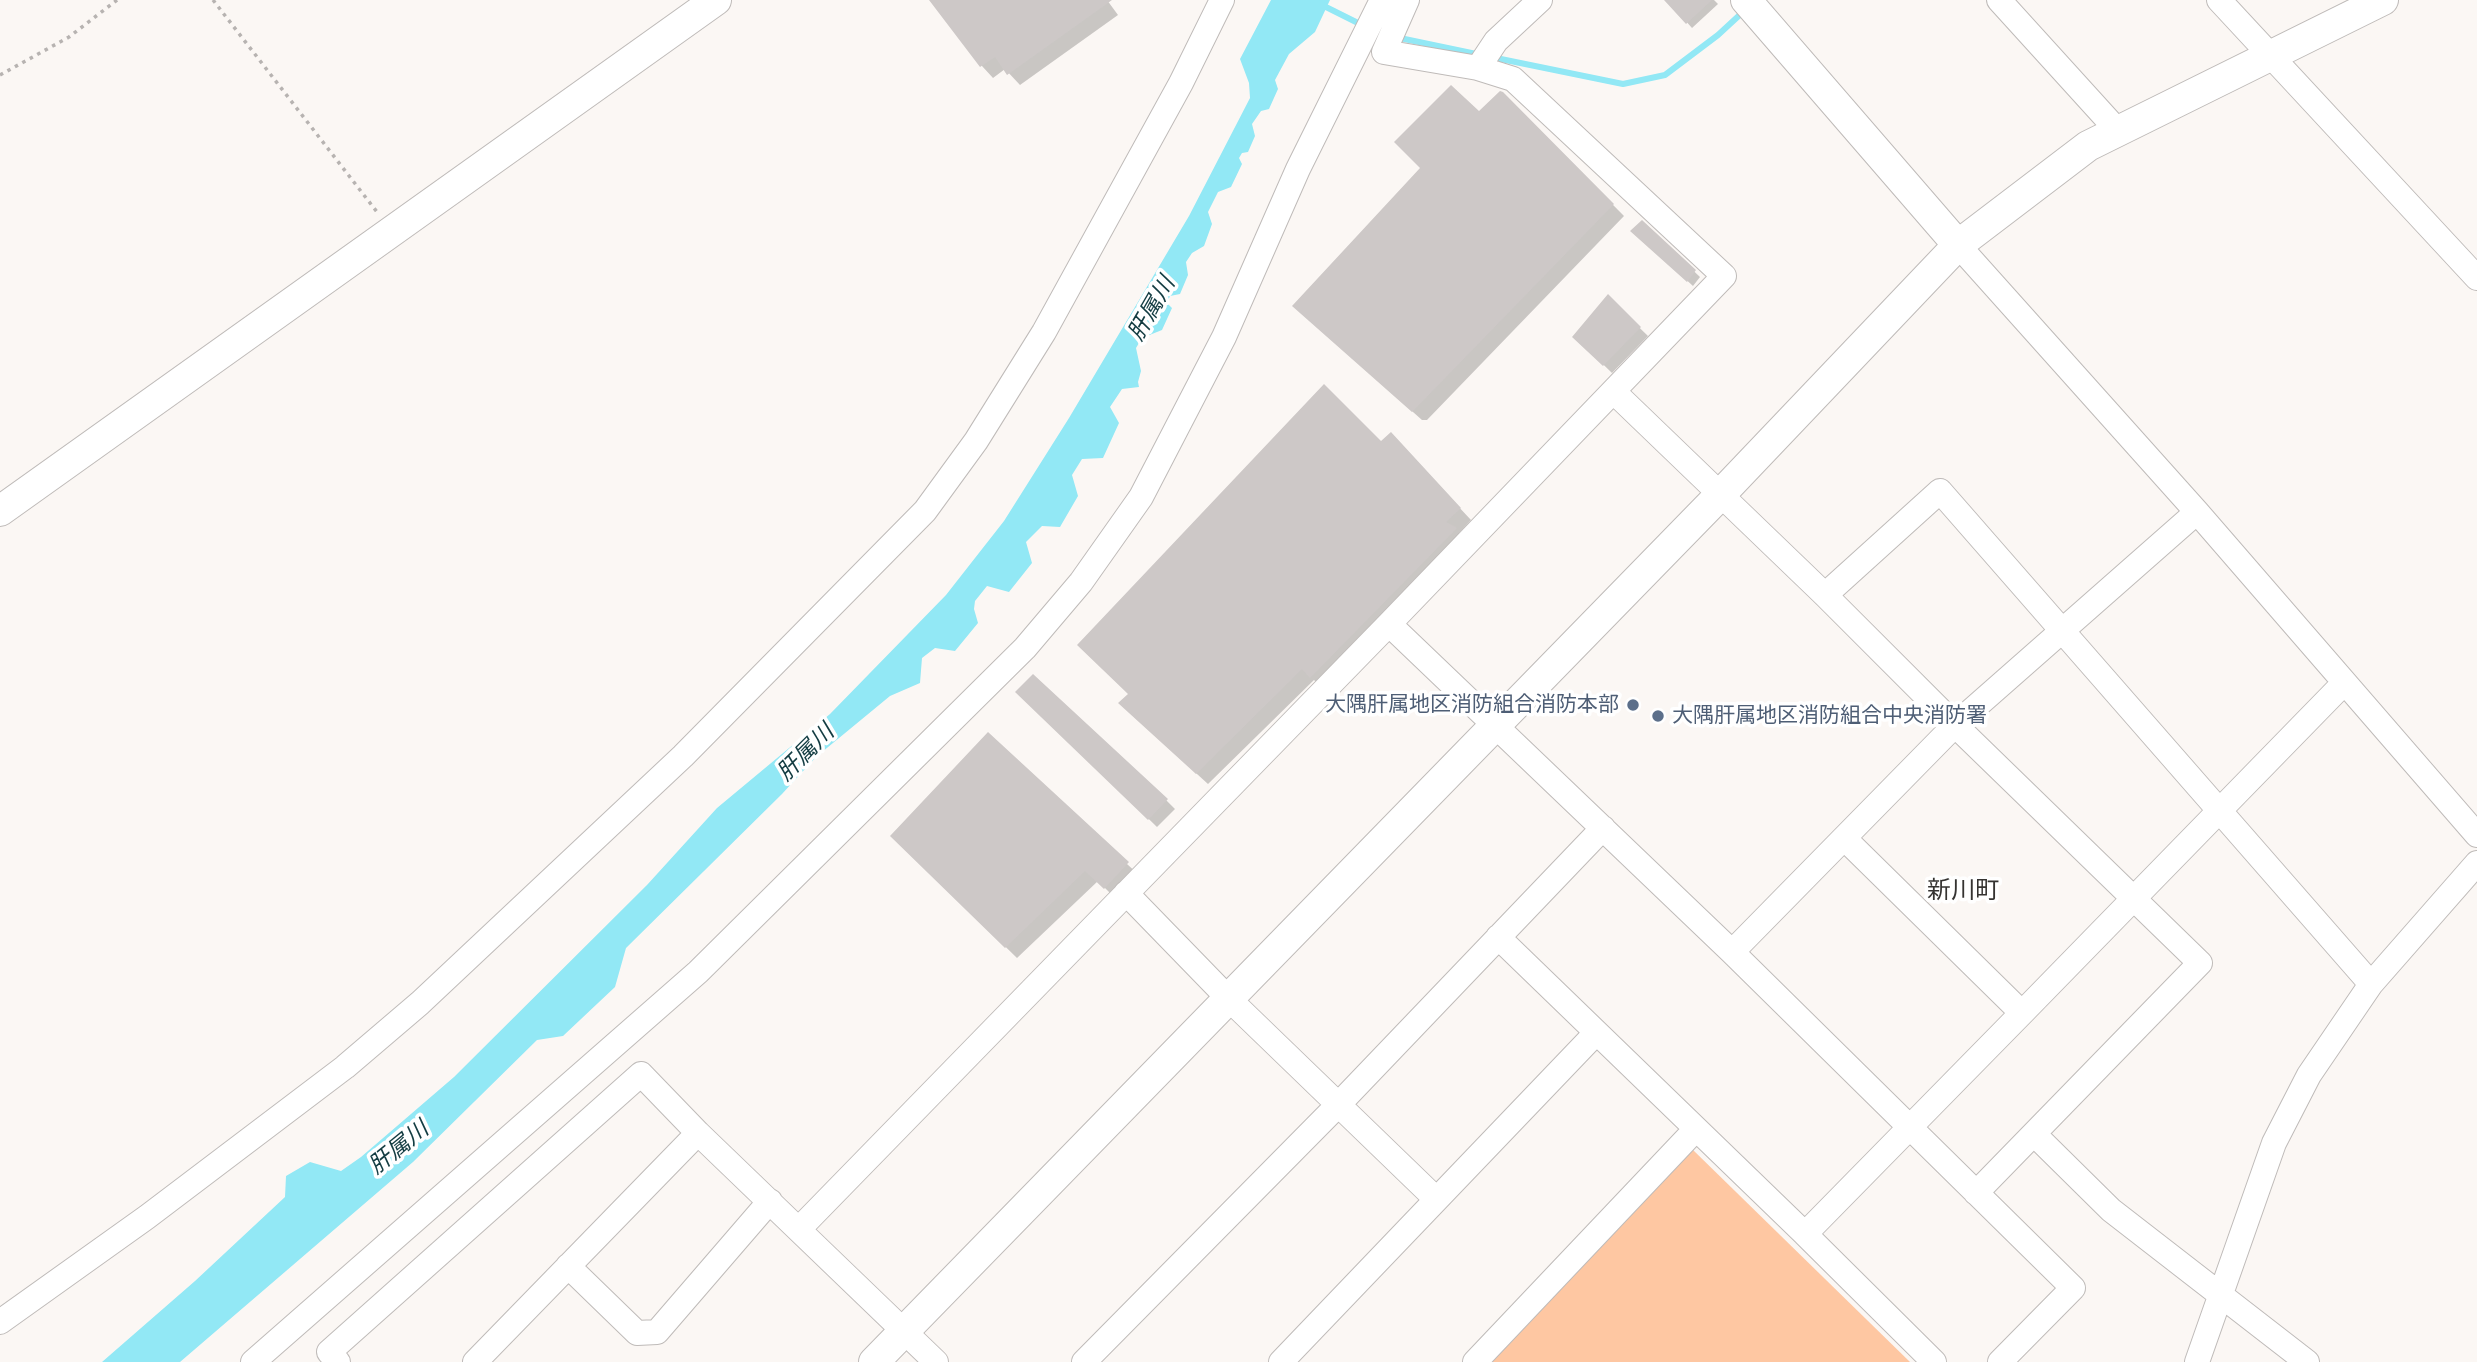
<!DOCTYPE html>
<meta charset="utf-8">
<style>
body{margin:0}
canvas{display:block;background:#fbf7f4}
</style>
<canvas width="2477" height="1362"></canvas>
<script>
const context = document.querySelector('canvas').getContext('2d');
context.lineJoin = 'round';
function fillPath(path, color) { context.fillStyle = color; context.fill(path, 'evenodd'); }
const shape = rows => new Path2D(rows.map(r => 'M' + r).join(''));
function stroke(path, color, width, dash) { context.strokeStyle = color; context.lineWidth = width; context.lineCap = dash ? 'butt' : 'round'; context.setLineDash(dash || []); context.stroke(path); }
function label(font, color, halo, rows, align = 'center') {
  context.font = font + ' "IBM Plex Serif","Noto Sans JP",serif'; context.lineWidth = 7; context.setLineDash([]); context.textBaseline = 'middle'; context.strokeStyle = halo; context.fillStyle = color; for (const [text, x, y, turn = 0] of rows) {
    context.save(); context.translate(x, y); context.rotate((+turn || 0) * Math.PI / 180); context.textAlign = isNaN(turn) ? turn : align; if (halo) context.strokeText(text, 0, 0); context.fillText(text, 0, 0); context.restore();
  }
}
fillPath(shape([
 [1692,1149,1910,1362,1492,1362]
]), '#fec7a2');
fillPath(shape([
 [1271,0,1330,0,1315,32,1289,54,1275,80,1278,89,1269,109,1261,111,1252,124,1255,136,1248,152,1242,153,1239,158,1242,164,1231,187,1218,192,1208,212,1212,224,1204,246,1192,253,1186,262,1188,275,1180,294,1170,296,1167,303,1172,308,1162,330,1142,338,1136,348,1141,371,1138,382,1139,387,1122,389,1110,407,1119,423,1103,458,1082,459,1072,475,1078,496,1060,527,1042,526,1026,542,1032,563,1009,592,987,586,975,601,974,609,978,623,955,651,935,648,922,658,920,683,890,696,816,757,782,794,626,948,615,987,563,1036,537,1040,413,1162,180,1362,102,1362,195,1281,285,1197,286,1176,310,1162,341,1171,361,1157,454,1077,647,885,717,808,830,714,946,595,1004,521,1069,418,1189,216,1250,98,1249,83,1240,59]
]), '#92e8f5');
fillPath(shape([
 [931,0,1107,0,1118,15,1020,85,1005,69,993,78,982,66],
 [1667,0,1714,0,1718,4,1692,28],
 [1502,93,1624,216,1427,420,1422,420,1306,317,1479,113],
 [1642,222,1700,277,1693,286,1633,231],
 [1608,297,1648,336,1612,373,1575,337],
 [1381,444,1402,446,1471,520,1459,533,1467,541,1322,688,1314,680,1208,784,1131,714],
 [1018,692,1166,800,1175,809,1157,827],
 [892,836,1127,864,1139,875,1116,899,1098,881,1017,958]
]), '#0003');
stroke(shape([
 [1312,0,1362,25],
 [1395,37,1481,55],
 [1491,57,1623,84,1665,75,1718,35,1744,11]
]), '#92e8f5', 6);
fillPath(shape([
 [929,0,1112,0,1007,75,995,57,980,67],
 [1664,0,1712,0,1686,24],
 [1451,85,1479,111,1500,91,1503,92,1614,204,1412,412,1292,306,1420,168,1394,142],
 [1642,220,1696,270,1687,282,1630,231],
 [1608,294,1641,327,1603,366,1572,337],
 [1324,384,1381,441,1391,432,1461,508,1446,522,1457,528,1310,678,1302,669,1196,774,1118,703,1128,694,1077,645],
 [1033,674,1168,799,1148,820,1015,692],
 [988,732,1129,862,1104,889,1085,871,1005,948,890,836]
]), '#cdc8c7');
const minor = shape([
 [1999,0,2118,131],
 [2219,0,2477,278],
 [1478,68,1496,41,1540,0],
 [1958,245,2197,512,2477,835],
 [1614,392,1825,595,1955,725,2200,963,1976,1193],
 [1825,595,1940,491,2371,984],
 [1389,624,1732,952,2073,1288,2000,1362],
 [1844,838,2022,1013,2344,683],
 [1126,893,1229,999,1436,1199],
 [1498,937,1805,1234],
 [1732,952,1955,725,2197,512],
 [698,1133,936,1362],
 [2034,1134,2111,1210,2307,1362],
 [799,1229,1389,624,1724,276,1513,79,1478,68,1384,52,1407,0],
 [568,1266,637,1333,657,1332,770,1201],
 [0,1322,147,1217,345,1067,420,1003,683,756,925,511,976,441,1044,332,1181,83,1222,0],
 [253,1362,698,972,1025,648,1081,582,1141,497,1224,337,1298,169,1382,0],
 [338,1362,329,1352,641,1074,698,1133,475,1362],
 [1084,1362,1338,1105,1603,828],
 [1281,1362,1596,1033],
 [1475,1362,1696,1129],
 [1934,1362,1805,1234,2022,1013],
 [2197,1362,2274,1143,2309,1075,2371,984,2477,863]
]);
const tertiary = shape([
 [1746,0,1958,245],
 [0,511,716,0],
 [874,1362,1720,495,1958,245,2088,146,2383,0]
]);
stroke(minor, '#bfbbb9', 26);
stroke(tertiary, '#bfbbb9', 32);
stroke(shape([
 [213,0,377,212],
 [0,75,69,37,117,0]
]), '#b7b3b1', 3.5, [3.5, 5]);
stroke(minor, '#fff', 24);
stroke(tertiary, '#fff', 30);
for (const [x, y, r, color] of [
 [1633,705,7,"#5c6f8a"],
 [1658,716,7,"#5c6f8a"]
]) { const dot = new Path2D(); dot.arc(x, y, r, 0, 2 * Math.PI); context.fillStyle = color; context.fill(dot); stroke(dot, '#fff', 2.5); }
label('21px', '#4e5e75', '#fff', [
 ["大隅肝属地区消防組合消防本部",1619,705],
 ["大隅肝属地区消防組合中央消防署",1672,716,"left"]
], 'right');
label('italic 23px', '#133c42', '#fff', [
 ["肝属川",1152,309,-60],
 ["肝属川",806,753,-45],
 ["肝属川",399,1148,-39]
]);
label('24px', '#353331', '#fff', [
 ["新川町",1963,891]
]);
</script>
